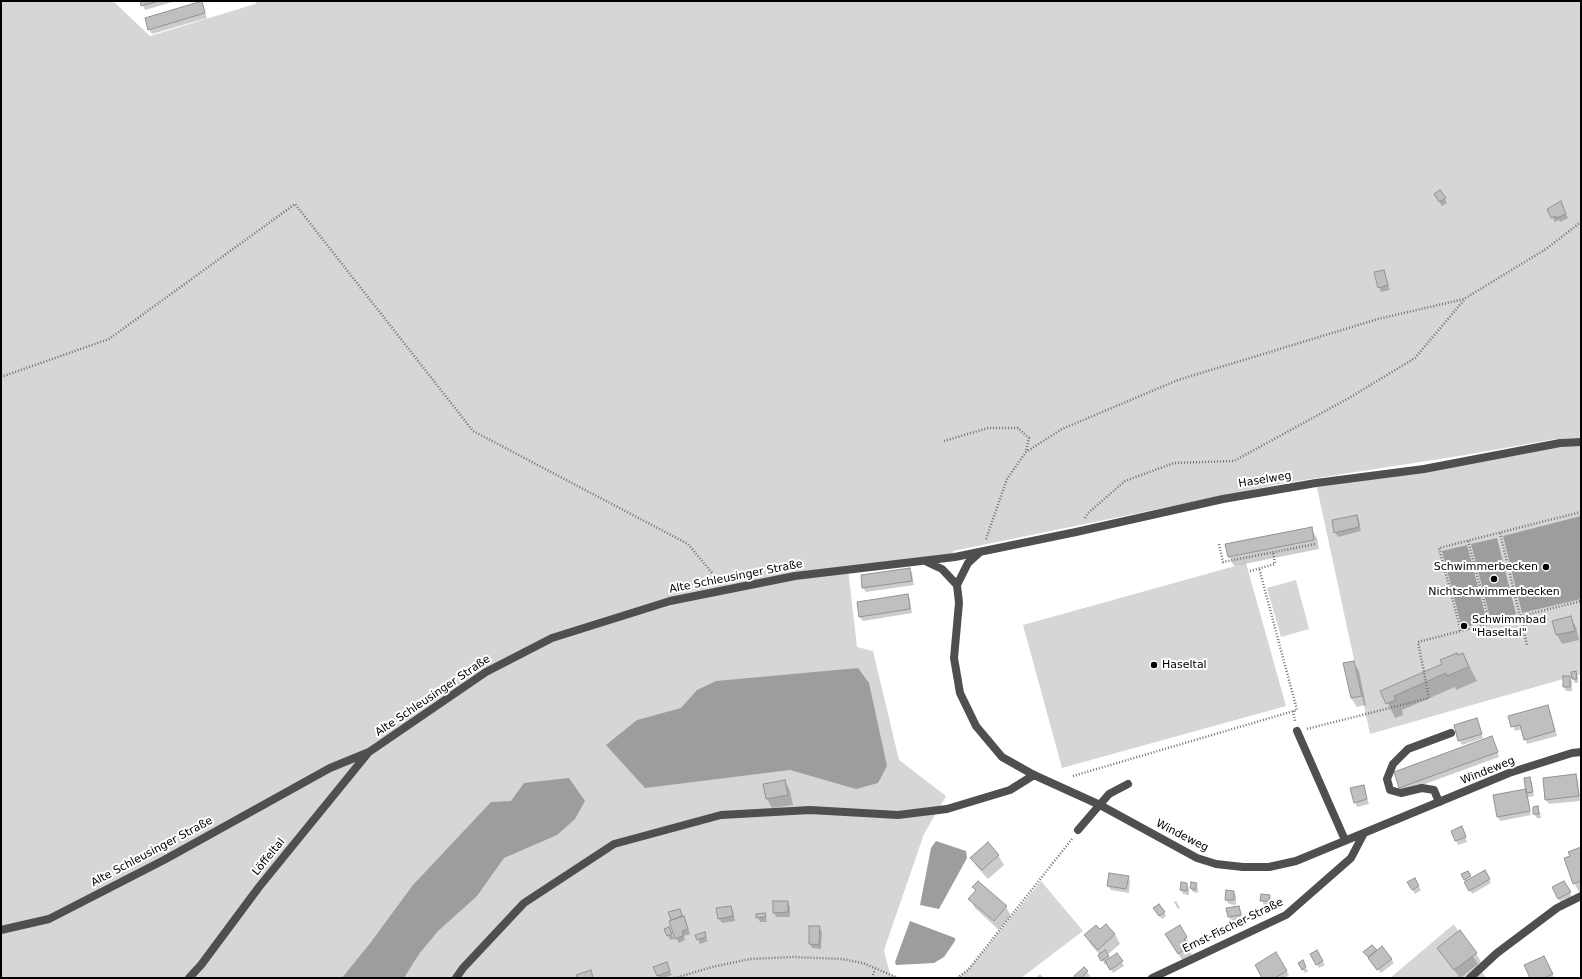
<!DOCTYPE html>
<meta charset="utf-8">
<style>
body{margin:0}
#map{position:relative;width:1582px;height:979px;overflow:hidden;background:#fff;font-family:"DejaVu Sans",sans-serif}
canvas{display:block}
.frame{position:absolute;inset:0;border:2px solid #000;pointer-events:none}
</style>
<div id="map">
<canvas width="1582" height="979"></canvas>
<div class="frame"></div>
</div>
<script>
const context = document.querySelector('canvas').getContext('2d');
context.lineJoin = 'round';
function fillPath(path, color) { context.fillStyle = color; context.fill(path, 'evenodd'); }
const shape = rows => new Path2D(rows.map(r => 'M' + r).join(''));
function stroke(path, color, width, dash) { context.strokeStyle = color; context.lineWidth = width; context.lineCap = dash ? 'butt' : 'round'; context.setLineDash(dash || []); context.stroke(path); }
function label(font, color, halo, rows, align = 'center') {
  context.font = font + ' "DejaVu Sans",sans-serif'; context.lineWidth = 4; context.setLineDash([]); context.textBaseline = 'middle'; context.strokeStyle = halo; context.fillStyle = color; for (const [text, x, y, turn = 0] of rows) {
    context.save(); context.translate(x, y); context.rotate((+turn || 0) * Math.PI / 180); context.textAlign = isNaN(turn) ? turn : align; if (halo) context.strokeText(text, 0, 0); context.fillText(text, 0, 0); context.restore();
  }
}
fillPath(shape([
 [1,1,113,1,150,36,255,4,258,1,1581,1,1581,438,1556,439,1459,456,1285,483,953,551,955,557,848,569,857,647,873,651,899,760,946,796,924,834,884,950,890,974,898,978,1,978],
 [1560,443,1581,444,1581,674,1370,734,1316,483],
 [1246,563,1286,706,1062,768,1023,625],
 [1296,580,1309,629,1281,637,1267,588],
 [1041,881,1083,931,1021,978,957,978,968,970],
 [1454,924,1486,978,1390,978]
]), '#d6d6d6');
fillPath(shape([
 [1581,516,1581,599,1522,613,1503,536],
 [1497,538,1516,614,1491,621,1471,544],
 [1467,545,1487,621,1462,628,1442,551],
 [858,668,869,683,887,766,878,783,856,789,790,770,645,788,606,745,637,720,681,708,697,690,716,681],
 [569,778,585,801,575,819,557,835,504,858,477,896,438,931,419,954,404,978,342,978,371,942,413,885,491,802,511,801,524,783],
 [936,841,966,851,967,858,939,909,920,905,931,848],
 [910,921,955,938,955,941,944,957,934,963,896,965,895,962]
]), '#9d9d9d');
fillPath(shape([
 [141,1,176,1,145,10],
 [201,2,207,18,152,34,149,29],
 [1440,191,1447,203,1442,206,1435,194],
 [1563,207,1568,218,1560,222,1559,220,1555,222,1549,210],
 [1383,271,1390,290,1381,292,1375,273],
 [1357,516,1359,520,1361,531,1338,537,1335,532],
 [1311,529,1317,538,1319,549,1234,566,1229,557],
 [910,569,912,573,914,585,866,592,863,588],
 [907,595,910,599,912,613,863,621,860,617,858,603],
 [1570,617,1576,627,1579,640,1562,644,1557,635],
 [1463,654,1477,681,1456,690,1455,687,1402,710,1403,715,1395,718,1382,691,1443,664],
 [1353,662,1359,671,1366,705,1357,707,1351,698],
 [1576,672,1578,677,1578,683,1575,683,1573,679],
 [1569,677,1572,681,1572,691,1566,691,1564,687],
 [1548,706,1557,736,1527,744,1522,729,1515,731,1510,717],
 [1477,720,1483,738,1462,745,1459,740],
 [1494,742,1499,757,1403,792,1400,788,1395,773],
 [1576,775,1578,780,1580,801,1549,804,1546,800],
 [1530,778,1532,783,1534,796,1528,797,1531,815,1500,821,1497,816,1527,790],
 [785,781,790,791,793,805,772,808,767,799,764,785],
 [1363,786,1369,804,1357,807,1355,802],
 [1537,807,1540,812,1541,818,1537,818,1534,814],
 [1452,831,1464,832,1467,842,1458,845],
 [1581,848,1581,895,1574,883,1571,856],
 [998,855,1004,865,988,879,977,867,971,858],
 [1484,871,1491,883,1472,894,1465,880,1471,878,1471,879],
 [1128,877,1130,882,1129,893,1111,890,1108,886],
 [1414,880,1421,890,1415,894,1409,883],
 [1564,882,1572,897,1561,903,1553,888],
 [1187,884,1189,889,1189,895,1183,894,1181,890],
 [1196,884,1198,889,1198,893,1193,892,1191,888],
 [974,887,1006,907,1011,916,999,930,975,908,970,899,976,892],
 [1234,892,1236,896,1236,905,1229,904,1226,900],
 [1269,896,1271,900,1271,905,1264,905,1262,900],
 [1176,901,1180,908,1178,909,1174,902],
 [788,902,790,907,790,917,776,917,774,912],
 [731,907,733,911,735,921,722,923,719,919,718,909],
 [1239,907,1241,911,1242,920,1231,921,1229,917,1227,909],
 [680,910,686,922,690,934,684,936,685,940,679,943,676,938,672,919],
 [1164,912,1166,916,1162,919,1157,913],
 [757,914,765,914,767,922,760,922],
 [1106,925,1115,934,1120,944,1107,955,1110,959,1117,954,1124,966,1113,973,1107,963,1105,965,1100,955,1091,945,1085,935,1100,931],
 [1179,926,1192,947,1189,949,1193,957,1184,963,1172,944],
 [819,927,822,932,821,949,812,948,810,944],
 [666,930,671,933,674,939,670,940],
 [704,933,708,941,700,944,698,939],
 [1372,946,1377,952,1391,959,1394,963,1381,973,1367,956],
 [1438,948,1476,953,1481,962,1460,978],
 [1316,951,1325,965,1319,968,1311,954],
 [1276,954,1289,975,1285,978,1263,978],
 [1302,962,1308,971,1305,973,1299,964],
 [666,963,672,975,664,978,659,978,658,975],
 [1549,966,1554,978,1531,978],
 [1084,968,1090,976,1088,978,1076,978],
 [1040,974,1043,978,1036,978]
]), '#0003');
const building = shape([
 [140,1,159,1,141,6,140,1],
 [202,1,205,13,148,30,145,18,202,1],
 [1440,190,1446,198,1439,202,1434,194,1440,190],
 [1561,201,1566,214,1557,218,1556,216,1551,218,1547,209,1561,201],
 [1384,270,1388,285,1378,288,1374,272,1384,270],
 [1357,515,1359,527,1334,533,1332,520,1357,515],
 [1312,527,1314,540,1228,557,1225,544,1312,527],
 [910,568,912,581,862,588,861,575,910,568],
 [908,594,910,609,859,617,857,602,908,594],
 [1571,616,1575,631,1556,635,1552,621,1571,616],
 [1457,653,1458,655,1463,653,1469,667,1447,676,1446,673,1394,696,1396,700,1386,704,1380,691,1442,664,1440,660,1457,653],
 [1354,661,1362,696,1351,698,1343,663,1354,661],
 [1576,671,1577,679,1572,679,1571,672,1576,671],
 [1563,676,1570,676,1570,687,1563,687,1563,676],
 [1548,705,1555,731,1524,740,1520,725,1511,727,1508,716,1548,705],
 [1477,718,1482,734,1458,741,1454,725,1477,718],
 [1492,736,1498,752,1399,788,1394,772,1492,736],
 [1576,774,1579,796,1545,800,1543,778,1576,774],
 [1530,777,1533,792,1526,793,1524,778,1530,777],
 [785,780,788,795,766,799,763,784,785,780],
 [1364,785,1367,799,1354,803,1350,788,1364,785],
 [1526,789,1530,811,1497,817,1493,795,1526,789],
 [1538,806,1539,814,1533,814,1533,807,1538,806],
 [1462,826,1466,837,1455,841,1451,831,1462,826],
 [988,842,999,855,982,870,970,858,988,842],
 [1581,847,1581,881,1573,884,1564,858,1570,856,1568,852,1581,847],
 [1485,870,1490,879,1469,891,1464,882,1485,870],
 [1468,871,1471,876,1464,880,1461,874,1468,871],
 [1109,873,1129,876,1126,889,1107,886,1109,873],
 [1415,878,1419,886,1412,890,1407,882,1415,878],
 [978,881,1007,906,994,921,968,899,976,890,972,887,978,881],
 [1564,881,1571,892,1558,899,1552,887,1564,881],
 [1181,882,1187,883,1187,891,1180,890,1181,882],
 [1191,882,1197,883,1195,890,1190,888,1191,882],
 [1226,890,1234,891,1234,900,1225,900,1226,890],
 [1261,894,1270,895,1269,901,1260,901,1261,894],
 [773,901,788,901,788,912,773,913,773,901],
 [1159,904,1165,912,1159,916,1153,908,1159,904],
 [731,906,733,916,718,919,716,908,731,906],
 [1239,906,1241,915,1228,917,1226,908,1239,906],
 [680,909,682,916,671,920,668,912,680,909],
 [765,913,766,917,756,918,756,914,765,913],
 [684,916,688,929,682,931,683,936,675,939,669,921,684,916],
 [1106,924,1115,934,1098,950,1084,935,1096,925,1100,929,1106,924],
 [1180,925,1187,937,1184,939,1189,947,1178,954,1165,934,1180,925],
 [809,926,820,926,819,945,809,944,809,926],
 [669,927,672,934,667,936,664,929,669,927],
 [1460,930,1477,953,1454,970,1437,948,1460,930],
 [705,932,706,937,697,940,695,935,705,932],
 [1372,945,1377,950,1368,957,1363,952,1372,945],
 [1382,946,1392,959,1377,970,1368,958,1382,946],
 [1105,950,1109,956,1101,961,1098,955,1105,950],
 [1317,950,1323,961,1316,965,1310,954,1317,950],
 [1276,952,1287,971,1275,978,1262,978,1255,965,1276,952],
 [1117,953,1123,961,1110,970,1105,961,1117,953],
 [1544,956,1553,974,1544,978,1530,978,1524,965,1544,956],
 [1303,960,1306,967,1302,970,1298,963,1303,960],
 [667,962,670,971,657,976,653,967,667,962],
 [1084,967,1088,971,1081,978,1075,978,1074,976,1084,967],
 [591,970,593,978,577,978,576,975,591,970]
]);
fillPath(building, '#bfbfbf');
stroke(building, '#939393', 1);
stroke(shape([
 [1,377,109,339,295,204,473,431,688,544,718,580],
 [944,441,988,428,1018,428,1029,438,1026,451],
 [1581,512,1439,548,1461,631,1581,601],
 [1085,518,1088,513,1125,481,1174,463,1234,461,1349,398,1415,358,1464,300],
 [1500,533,1527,645],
 [986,539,1007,479,1026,452,1062,429,1178,380,1378,319,1464,299,1546,249,1581,222],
 [1468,541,1490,624],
 [1219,544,1223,562,1315,544],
 [1250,571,1275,564,1273,552],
 [1523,625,1549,618],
 [1293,711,1295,721],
 [1307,729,1429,698,1418,642,1461,631],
 [1073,776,1297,710,1259,568],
 [675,978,712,967,750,959,793,957,842,959,863,963,898,978],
 [872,978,875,969],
 [957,978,968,970,1072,839]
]), '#717171', 2.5, [1, 2]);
stroke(shape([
 [1297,731,1345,840],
 [1439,802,1434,790,1422,788,1401,793,1390,790,1387,779,1393,764,1408,749,1451,733],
 [1078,830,1109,794,1128,784],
 [456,978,463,968,524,903,614,844,721,815,810,810,898,815,947,809,1010,790,1034,775]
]), '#4f4f4f', 8);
stroke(shape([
 [980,552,968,563,957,585,959,603,954,658,960,693,976,726,1002,757,1034,775,1100,805,1197,858,1216,864,1243,867,1269,867,1296,861,1509,773,1572,753,1581,752],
 [927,562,942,569,957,585],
 [1,930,49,919,164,860,330,768,369,752,486,672,552,638,670,601,795,576,955,557,1076,532,1223,499,1316,483,1424,469,1560,443,1581,442],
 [189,978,201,965,259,887,368,753],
 [1152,978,1286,915,1351,858,1364,833],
 [1470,978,1497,953,1557,908,1581,896]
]), '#4f4f4f', 8);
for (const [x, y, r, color] of [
 [1546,567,4,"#000"],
 [1494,579,4,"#000"],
 [1464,626,4,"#000"],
 [1154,665,4,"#000"]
]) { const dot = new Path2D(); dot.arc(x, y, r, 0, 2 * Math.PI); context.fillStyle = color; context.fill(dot); stroke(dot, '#fff', 1.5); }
label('11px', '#000', '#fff', [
 ["Haselweg",1265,480,-9],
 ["Alte Schleusinger Straße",736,577,-11],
 ["Alte Schleusinger Straße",433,696,-34],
 ["Windeweg",1488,771,-22],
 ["Windeweg",1182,836,27],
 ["Alte Schleusinger Straße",152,852,-28],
 ["Löffeltal",269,857,-51],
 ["Ernst-Fischer-Straße",1233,926,-26]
]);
label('11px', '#000', '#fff', [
 ["Schwimmerbecken",1538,567,"right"],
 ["Nichtschwimmerbecken",1494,592,"center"],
 ["Schwimmbad",1472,620],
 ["\"Haseltal\"",1472,633],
 ["Haseltal",1162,665]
], 'left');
</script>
